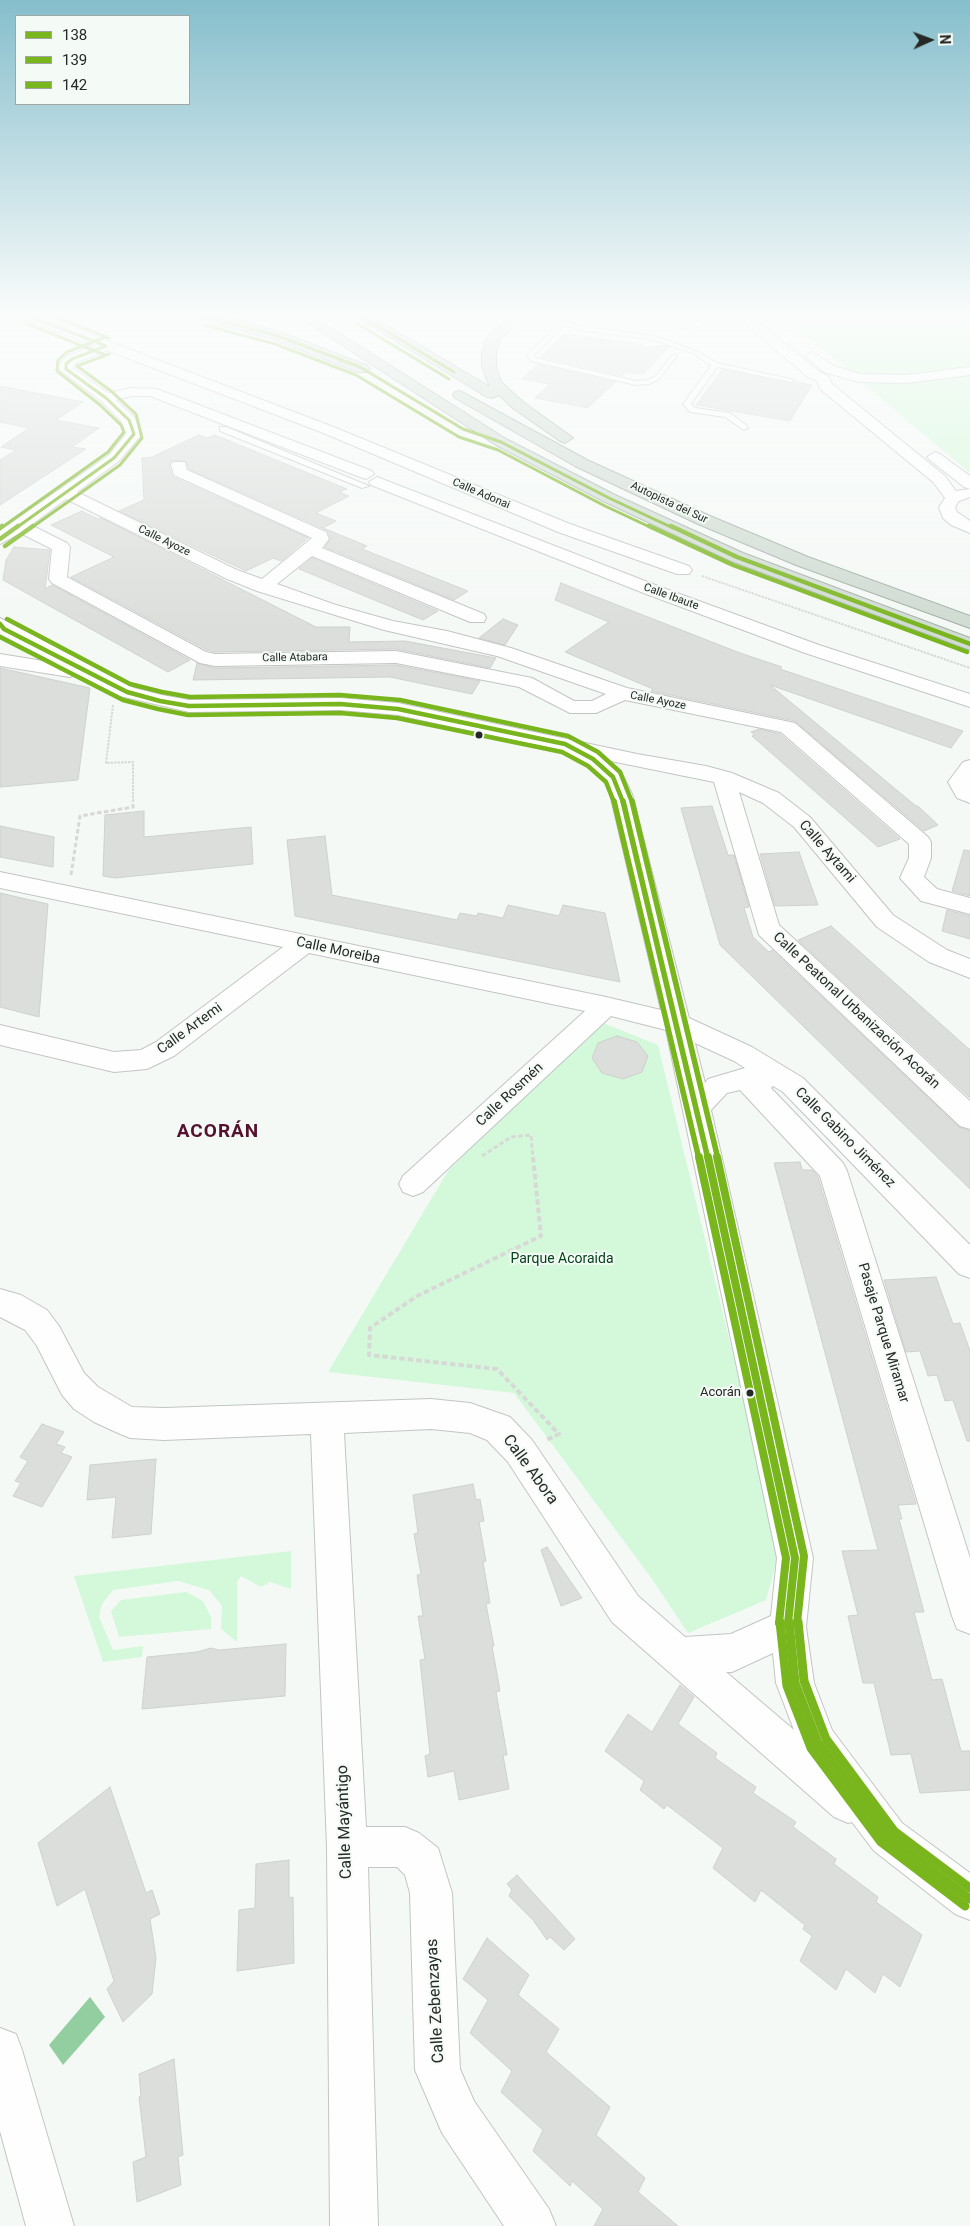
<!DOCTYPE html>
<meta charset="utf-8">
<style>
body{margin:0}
#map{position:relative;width:970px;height:2226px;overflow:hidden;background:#f5f9f6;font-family:Roboto,sans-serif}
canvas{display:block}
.legend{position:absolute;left:15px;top:15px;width:175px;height:90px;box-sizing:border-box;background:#f4faf5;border:1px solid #a2a6a2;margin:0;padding:6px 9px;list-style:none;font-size:15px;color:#262826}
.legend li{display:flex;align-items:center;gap:10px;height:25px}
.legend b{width:25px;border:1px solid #a2a6a2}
.north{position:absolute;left:905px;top:15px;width:50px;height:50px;-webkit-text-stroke:4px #f4faf5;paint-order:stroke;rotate:88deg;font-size:14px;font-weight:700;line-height:20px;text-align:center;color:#262826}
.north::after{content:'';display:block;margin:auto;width:18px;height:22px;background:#262826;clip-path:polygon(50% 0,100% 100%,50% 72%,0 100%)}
</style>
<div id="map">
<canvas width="970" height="2226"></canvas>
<ul class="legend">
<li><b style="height:6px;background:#79b51d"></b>138</li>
<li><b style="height:6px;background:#79b51d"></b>139</li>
<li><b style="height:6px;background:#79b51d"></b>142</li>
</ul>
<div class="north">N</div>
</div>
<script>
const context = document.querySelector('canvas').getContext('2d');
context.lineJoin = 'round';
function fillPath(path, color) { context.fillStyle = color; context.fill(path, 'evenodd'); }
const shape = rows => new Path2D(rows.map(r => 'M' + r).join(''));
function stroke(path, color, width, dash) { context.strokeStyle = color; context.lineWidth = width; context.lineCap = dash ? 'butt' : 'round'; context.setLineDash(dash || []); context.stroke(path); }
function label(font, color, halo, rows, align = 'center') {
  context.font = font + ' Roboto,sans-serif'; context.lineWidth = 4; context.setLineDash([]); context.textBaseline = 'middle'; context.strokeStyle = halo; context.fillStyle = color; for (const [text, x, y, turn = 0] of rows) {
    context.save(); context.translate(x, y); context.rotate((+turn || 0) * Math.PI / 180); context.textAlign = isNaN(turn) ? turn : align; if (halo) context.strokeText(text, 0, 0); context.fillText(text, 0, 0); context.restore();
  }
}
fillPath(shape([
 [782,316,970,316,970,473],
 [598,1021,658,1045,780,1549,766,1600,688,1633,652,1579,514,1393,328,1372,448,1171],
 [291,1551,291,1589,270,1582,261,1587,241,1576,237,1582,237,1642,221,1629,222,1606,209,1590,178,1581,113,1590,102,1604,99,1617,113,1650,143,1646,142,1657,103,1662,74,1576],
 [186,1592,203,1601,211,1617,211,1629,119,1637,111,1611,121,1600]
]), '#d3f9da');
fillPath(shape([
 [90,1997,105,2017,63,2065,49,2045]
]), '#93cea1');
const building = shape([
 [565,334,639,344,646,347,664,345,669,347,643,374,626,372,622,376,541,357,565,334],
 [538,364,615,382,588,408,535,398,550,384,522,379,538,364],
 [722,370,791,384,795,382,812,385,790,421,696,405,722,370],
 [0,386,83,402,56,420,99,428,72,447,86,449,0,505,0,460,16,450,1,447,29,428,0,422,0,386],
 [199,435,207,438,215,435,347,489,339,492,349,496,316,513,336,521,323,528,367,546,362,549,468,591,454,600,325,547,331,538,327,530,189,469,185,460,171,461,169,466,173,477,308,538,281,561,273,558,246,571,119,511,144,500,142,458,152,457,199,435],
 [82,511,98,519,101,518,316,627,350,627,349,642,405,641,496,658,490,668,396,649,215,652,207,650,71,577,114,557,51,525,82,511],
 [14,547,50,550,45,589,52,585,190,660,168,672,3,580,6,560,14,547],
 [312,558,438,611,423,620,299,569,312,558],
 [561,583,740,653,782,667,780,669,963,731,951,748,770,685,916,806,918,806,938,825,924,831,795,721,651,691,653,689,565,652,609,622,555,600,561,583],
 [503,619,518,625,505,645,479,638,503,619],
 [197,663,215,668,396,665,480,681,472,694,390,677,193,680,197,663],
 [0,668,90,688,78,780,0,787,0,668],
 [759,729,780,734,900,839,878,847,752,736,755,735,751,732,759,729],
 [712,806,728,855,734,855,749,907,744,908,753,937,769,952,772,950,959,1127,970,1131,970,1189,720,945,681,808,712,806],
 [144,811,144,837,251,827,253,864,115,878,103,876,105,815,144,811],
 [0,826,54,837,53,867,0,857,0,826],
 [325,836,332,895,457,920,460,913,477,916,478,913,503,918,508,905,559,916,563,905,605,913,620,982,295,916,287,840,325,836],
 [964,850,970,851,970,896,952,891,964,850],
 [799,852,818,905,775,906,760,854,799,852],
 [0,893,48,904,39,1017,0,1007,0,893],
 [947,910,970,916,970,939,942,931,947,910],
 [831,926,970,1050,970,1098,798,940,831,926],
 [617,1036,637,1042,648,1056,642,1072,623,1079,602,1073,592,1058,598,1043,617,1036],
 [800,1162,802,1170,812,1170,818,1177,916,1504,898,1505,902,1519,899,1519,924,1612,914,1612,932,1680,942,1679,961,1751,970,1751,970,1790,920,1793,911,1754,891,1755,874,1683,863,1683,848,1616,858,1615,842,1551,878,1550,774,1163,800,1162],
 [936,1277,953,1324,960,1323,970,1351,970,1441,967,1441,953,1400,945,1401,937,1375,928,1376,920,1351,906,1352,884,1280,936,1277],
 [42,1424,64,1432,56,1444,65,1447,61,1453,72,1457,42,1507,13,1496,21,1483,15,1481,28,1461,20,1457,42,1424],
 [156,1459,151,1534,112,1538,116,1497,87,1500,90,1465,156,1459],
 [473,1484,476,1500,480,1499,484,1521,479,1522,486,1561,483,1562,490,1603,486,1604,494,1646,492,1646,500,1691,496,1692,507,1755,503,1755,509,1789,459,1800,454,1771,428,1777,425,1756,430,1754,420,1660,425,1659,418,1616,423,1616,417,1575,421,1574,414,1534,418,1533,413,1495,473,1484],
 [547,1547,582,1598,561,1606,541,1550,547,1547],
 [286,1644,285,1696,142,1709,147,1657,197,1652,211,1648,219,1650,286,1644],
 [680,1685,694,1697,678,1724,717,1753,715,1758,756,1787,753,1793,796,1822,793,1827,836,1859,834,1864,878,1897,876,1902,922,1935,900,1987,883,1974,875,1993,846,1969,836,1990,800,1961,812,1936,803,1929,805,1925,761,1890,755,1902,713,1868,723,1848,667,1805,664,1809,640,1790,644,1781,605,1751,628,1714,652,1732,680,1685],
 [110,1787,146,1893,152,1890,160,1914,150,1919,156,1958,152,1994,123,2022,107,1989,114,1981,85,1889,57,1906,38,1843,110,1787],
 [289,1860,289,1898,293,1897,294,1963,237,1971,239,1910,255,1908,256,1864,289,1860],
 [517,1875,575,1939,564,1950,550,1937,547,1940,533,1920,509,1896,512,1890,507,1884,517,1875],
 [487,1938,529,1975,518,1995,559,2029,546,2052,610,2107,596,2135,645,2178,638,2192,678,2226,594,2226,603,2209,572,2181,570,2186,533,2151,543,2130,501,2092,512,2071,470,2033,488,2000,463,1979,487,1938],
 [174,2059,183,2155,178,2157,181,2185,137,2202,133,2162,146,2157,139,2097,141,2096,139,2074,174,2059]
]);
fillPath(building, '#dbdedb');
stroke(building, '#ced1ce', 1);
const lane = shape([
 [533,316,544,316,585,327,655,336,699,352,717,363,795,380,791,382,717,367,691,404,695,408,730,413,747,426,748,428,744,430,725,417,690,412,683,404,711,366,695,354,654,340,585,331,563,325,534,355,535,358,636,381,648,380,655,377,672,355,677,356,659,379,649,384,636,385,532,361,527,355,558,324,533,316],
 [220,427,226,427,369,486,362,488,220,431,220,427]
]);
const street = shape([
 [75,316,88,316,82,320,75,316],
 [751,318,756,319,818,371,828,376,832,384,945,476,956,491,970,489,970,497,959,501,955,507,957,512,970,521,970,533,951,525,943,518,939,507,945,498,933,482,820,389,817,381,808,377,746,325,745,322,746,319,751,318],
 [106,342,111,343,113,346,111,349,77,362,73,368,108,393,131,388,157,389,372,471,374,474,366,479,360,477,150,396,131,396,116,400,134,417,142,434,119,461,77,492,237,570,262,579,312,538,174,475,171,465,173,462,185,462,187,470,326,532,329,539,322,548,484,614,486,618,484,622,470,622,312,556,277,584,336,605,393,621,447,631,511,648,627,688,795,723,928,837,931,842,931,858,924,877,937,889,970,898,970,914,921,901,900,878,909,858,909,844,781,732,625,700,596,713,570,713,519,687,396,663,215,666,200,663,52,583,49,579,52,549,20,533,0,544,0,531,109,455,126,434,122,422,101,401,59,369,59,364,67,356,106,342],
 [66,499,225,578,257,591,384,630,497,656,606,694,592,701,574,701,532,678,396,651,215,654,206,652,67,577,70,547,67,543,31,525,66,499],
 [812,352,834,366,860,374,906,375,970,367,970,375,906,383,859,382,824,372,805,356,812,352],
 [935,452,940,454,970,476,970,489,964,487,930,460,927,457,935,452],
 [377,477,658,586,819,645,970,694,970,707,805,653,646,594,371,485,369,482,377,477],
 [0,618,134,688,162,695,189,700,340,698,398,703,637,754,706,766,732,773,779,793,810,817,893,915,947,950,970,959,970,978,929,962,877,927,794,827,763,803,739,792,779,925,970,1101,970,1129,960,1126,759,935,714,782,606,760,621,772,632,794,689,1018,752,1047,803,1078,970,1245,970,1278,959,1274,783,1092,773,1086,771,1088,843,1163,847,1171,970,1558,970,1634,957,1629,952,1616,820,1176,740,1090,727,1093,711,1110,813,1558,806,1627,814,1683,832,1730,902,1823,970,1873,970,1920,955,1914,874,1851,852,1822,848,1823,834,1817,612,1622,508,1462,487,1440,470,1433,431,1429,344,1433,366,1827,405,1827,419,1833,438,1848,452,1893,460,2069,474,2101,549,2209,556,2226,504,2226,442,2133,415,2070,410,1893,405,1875,397,1867,368,1867,378,2226,330,2226,327,1847,311,1434,164,1440,130,1438,118,1433,94,1422,74,1409,62,1395,37,1346,25,1330,0,1317,0,1289,21,1295,47,1310,59,1326,84,1373,98,1387,132,1407,164,1408,431,1399,470,1403,510,1417,532,1440,638,1596,685,1637,731,1634,771,1616,777,1558,666,1030,611,1016,423,1192,413,1196,403,1192,399,1184,403,1176,585,1011,309,953,174,1056,147,1069,114,1072,0,1045,0,1025,114,1052,141,1050,156,1042,283,947,0,888,0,872,606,997,661,1010,610,794,604,780,586,763,560,750,398,715,340,710,189,712,120,696,77,674,70,677,0,666,0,654,56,663,0,634,0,618],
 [695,1043,734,1061,745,1068,708,1079,705,1083,695,1043],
 [773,1653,776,1683,794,1730,726,1672,732,1672,773,1653],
 [970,760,970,803,957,798,948,782,963,762,970,760],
 [0,2028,16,2034,22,2050,74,2226,26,2226,0,2131,0,2028]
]);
const secondary = shape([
 [24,316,42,316,331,426,570,524,689,566,692,570,689,574,677,574,558,532,321,432,25,319,24,316]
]);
const highway = shape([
 [200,316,225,316,283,333,368,366,370,369,368,372,358,372,273,339,201,319,200,316],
 [297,316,312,316,506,439,615,495,743,553,970,638,970,650,731,561,603,501,496,445,297,316],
 [355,316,370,316,490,387,482,367,482,352,487,338,510,316,525,316,500,339,496,352,496,367,501,382,523,402,573,438,565,443,560,441,513,408,499,395,492,398,487,397,355,316],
 [460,391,587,460,710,516,808,557,970,616,970,628,796,565,698,524,575,466,455,398,453,395,455,392,460,391]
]);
stroke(lane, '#c2c5c3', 2);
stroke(street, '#c2c5c3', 2);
stroke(secondary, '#c2c5c3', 2);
stroke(highway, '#a0aea4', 2);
stroke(shape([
 [676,330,699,327,714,316],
 [702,576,970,668],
 [113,705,106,763,133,762,133,802]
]), '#d7d9d7', 2, [2.5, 1]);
stroke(shape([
 [71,875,80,816,133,807,133,801],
 [482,1156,511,1137,531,1135,533,1159]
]), '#d7d9d7', 3, [4.5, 2.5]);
stroke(shape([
 [533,1157,541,1236,417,1296,370,1328,369,1355,497,1369,559,1434,546,1440]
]), '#d7d9d7', 4, [5.5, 3]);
fillPath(lane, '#fefefe');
fillPath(street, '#fefefe');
fillPath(secondary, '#fefefe');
fillPath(highway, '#d0dbd2');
stroke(shape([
 [30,316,106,346],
 [206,316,278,336,360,367,463,429,501,442,609,498,673,528],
 [361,316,454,372],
 [16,528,114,458,134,434,129,420,106,398,66,369,66,364,72,359,106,346]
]), '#79b51d', 3);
stroke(shape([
 [671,526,737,557,970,644],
 [0,539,18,526],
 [0,624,4,629,127,692,160,701,189,706,340,704,398,709,565,744,593,759,613,777,623,802]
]), '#79b51d', 4.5);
stroke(shape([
 [623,801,708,1159]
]), '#79b51d', 5.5);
stroke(shape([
 [708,1157,795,1558,788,1623]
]), '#79b51d', 8);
stroke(shape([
 [789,1622,795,1683,818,1743,888,1837,970,1899]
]), '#79b51d', 9);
stroke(shape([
 [356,323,449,379],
 [27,324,103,354],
 [204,325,275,344,356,375,459,437,498,450,605,506,652,528],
 [31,528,120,465,142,438,136,414,111,391,77,366,109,354]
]), '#79b51d', 3);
stroke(shape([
 [649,526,733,565,967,652],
 [5,546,33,526],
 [0,637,123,700,158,709,188,715,340,713,397,718,562,752,588,766,606,782,614,802]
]), '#79b51d', 4.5);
stroke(shape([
 [614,801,699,1159]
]), '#79b51d', 5.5);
stroke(shape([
 [699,1157,786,1558,779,1623]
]), '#79b51d', 8);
stroke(shape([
 [780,1622,787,1686,811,1748,881,1842,965,1906]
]), '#79b51d', 9);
stroke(shape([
 [54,316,109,338],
 [1,528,108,452,124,432,121,425,100,405,57,371,58,360,67,352,103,338]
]), '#79b51d', 3);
stroke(shape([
 [0,528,2,526],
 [7,619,130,684,162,692,190,697,340,695,400,700,568,736,598,752,620,772,632,802]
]), '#79b51d', 4.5);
stroke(shape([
 [632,801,718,1159]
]), '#79b51d', 5.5);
stroke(shape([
 [717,1157,804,1556,797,1623]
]), '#79b51d', 8);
stroke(shape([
 [798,1622,804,1681,826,1739,894,1831,970,1888]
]), '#79b51d', 9);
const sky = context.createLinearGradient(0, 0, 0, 628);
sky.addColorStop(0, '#86becc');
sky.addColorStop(0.5, '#fafcfb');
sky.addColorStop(1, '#fafcfb00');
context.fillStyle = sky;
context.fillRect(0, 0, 970, 628);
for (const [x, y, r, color] of [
 [479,735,4.5,"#262826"],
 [750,1393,4.5,"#262826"]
]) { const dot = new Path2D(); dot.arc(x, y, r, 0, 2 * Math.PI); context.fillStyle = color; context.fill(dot); stroke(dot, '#f4faf5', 2); }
label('11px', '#262826', '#f4faf5', [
 ["Calle Adonai",481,494,23],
 ["Autopista del Sur",669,503,25],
 ["Calle Ayoze",164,541,26],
 ["Calle Ibaute",671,597,20],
 ["Calle Atabara",295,658,-1],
 ["Calle Ayoze",658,701,11]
]);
label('13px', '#262826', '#f4faf5', [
 ["Acorán",741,1393]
], 'right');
label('14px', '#262826', '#f4faf5', [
 ["Calle Aytami",827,852,49],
 ["Calle Moreiba",338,951,12],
 ["Calle Peatonal Urbanización Acorán",856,1011,43],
 ["Calle Artemi",190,1029,-36],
 ["Calle Rosmén",510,1095,-43],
 ["Calle Gabino Jiménez",845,1138,45],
 ["Pasaje Parque Miramar",883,1333,73]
]);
label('14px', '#02431a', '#f4faf5', [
 ["Parque Acoraida",562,1259]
]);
label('16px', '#262826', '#f4faf5', [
 ["Calle Abora",530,1470,54],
 ["Calle Mayántigo",345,1822,-92],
 ["Calle Zebenzayas",436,2001,-93]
]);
context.letterSpacing = '1px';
label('bold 19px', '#55122e', '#f4faf5', [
 ["ACORÁN",218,1132]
]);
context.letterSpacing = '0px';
</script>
